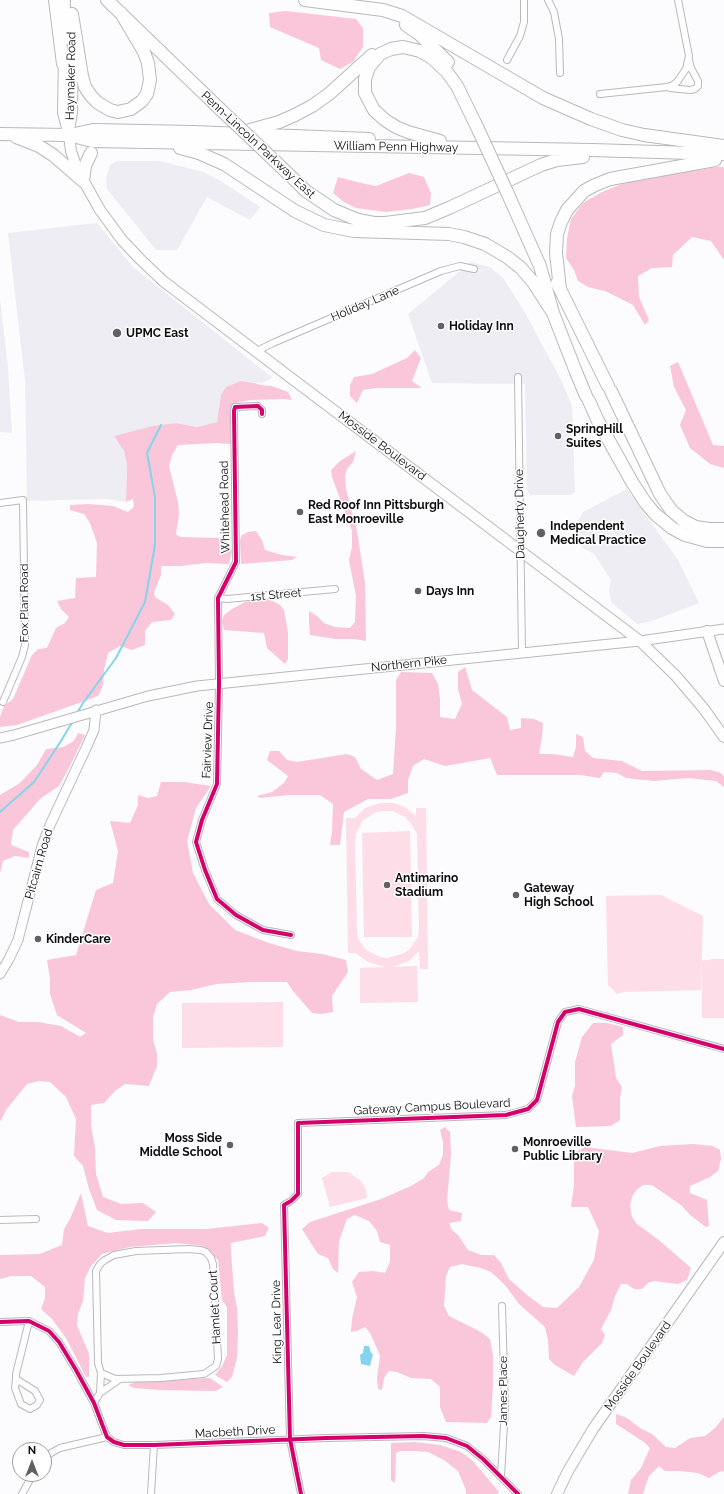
<!DOCTYPE html>
<style>
body{margin:0}
#map{position:relative;width:724px;height:1494px;overflow:hidden;background:#fcfbfd;font-family:Raleway,sans-serif}
canvas{display:block}
.north{position:absolute;left:12px;top:1442px;width:40px;height:40px;box-sizing:border-box;background:#fff;border:1px solid #9f9f9f;border-radius:50%;rotate:0deg;font-size:11px;font-weight:700;line-height:16px;text-align:center;color:#0e0e10}
.north::after{content:'';display:block;margin:auto;width:14px;height:18px;background:#616163;clip-path:polygon(50% 0,100% 100%,50% 72%,0 100%)}
</style>
<div id="map">
<canvas width="724" height="1494"></canvas>
<div class="north">N</div>
</div>
<script>
const context = document.querySelector('canvas').getContext('2d');
context.lineJoin = 'round';
function fillPath(path, color) { context.fillStyle = color; context.fill(path, 'evenodd'); }
const shape = rows => new Path2D(rows.map(r => 'M' + r).join(''));
function stroke(path, color, width, dash) { context.strokeStyle = color; context.lineWidth = width; context.lineCap = dash ? 'butt' : 'round'; context.setLineDash(dash || []); context.stroke(path); }
function label(font, color, halo, rows, align = 'center') {
  context.font = font + ' Raleway,sans-serif'; context.lineWidth = 3; context.setLineDash([]); context.textBaseline = 'middle'; context.strokeStyle = halo; context.fillStyle = color; for (const [text, x, y, turn = 0] of rows) {
    context.save(); context.translate(x, y); context.rotate((+turn || 0) * Math.PI / 180); context.textAlign = isNaN(turn) ? turn : align; if (halo) context.strokeText(text, 0, 0); context.fillText(text, 0, 0); context.restore();
  }
}
fillPath(shape([
 [117,161,159,161,203,172,221,181,260,207,250,220,207,197,177,250,156,250,107,189,106,178,110,165],
 [97,223,133,267,273,378,262,383,241,381,220,402,217,422,197,427,176,423,114,436,124,451,127,465,126,502,106,499,27,501,25,380,8,233],
 [471,262,490,267,503,278,523,309,562,382,572,406,575,492,571,495,530,495,527,490,525,384,432,383,408,314],
 [0,299,8,368,12,433,0,432],
 [627,489,678,560,699,603,652,621,637,624,611,602,609,591,611,580,594,554,581,547,581,534,578,529,578,521,583,512]
]), '#eeedf4');
fillPath(shape([
 [380,803,393,803,400,805,406,808,416,816,416,808,426,808,428,969,420,969,419,951,409,961,392,967,417,966,418,1002,360,1003,360,968,385,967,368,962,356,953,348,953,346,818,355,818,365,808],
 [385,811,393,811,405,817,410,822,417,834,419,928,418,937,409,950,402,954,387,958,380,957,366,950,359,940,357,934,355,845,356,834,363,820,376,812],
 [410,831,412,937,364,937,362,833],
 [661,895,703,916,701,990,624,992,617,994,608,985,606,896],
 [712,959,724,959,724,1018,702,1018,702,961],
 [283,1002,283,1047,182,1048,182,1003],
 [332,1172,348,1172,361,1181,366,1190,367,1198,330,1207,322,1178]
]), '#fddde8');
fillPath(shape([
 [286,11,356,19,363,28,363,47,353,62,340,69,321,60,319,48,270,27,269,13],
 [717,167,724,167,724,260,711,241,692,237,673,255,672,267,652,268,638,276,639,297,649,320,645,325,633,305,605,291,588,287,578,281,574,270,566,258,567,238,571,219,583,203,602,192,629,181],
 [409,173,424,177,431,193,430,205,412,209,386,212,356,208,344,202,333,193,338,177,361,183,376,186],
 [415,350,421,358,412,381,422,388,376,388,363,390,357,403,350,396,350,385,354,377,372,374,407,358],
 [678,362,713,445,724,446,724,468,710,464,690,448,680,425,686,410,674,387,670,366],
 [241,381,254,383,261,385,272,386,288,392,292,400,284,399,250,400,233,404,231,409,231,444,216,443,178,445,172,455,169,466,178,502,179,514,176,534,180,537,219,538,228,542,232,551,229,564,206,563,180,566,161,566,161,575,154,592,155,597,168,605,175,614,171,620,152,622,145,631,145,645,132,650,120,646,108,653,104,670,103,685,99,695,93,698,17,725,0,727,0,717,4,706,13,699,32,655,38,649,47,648,56,628,65,623,69,617,61,609,57,601,75,598,76,578,96,577,97,543,90,523,84,514,70,510,70,505,89,504,113,506,128,512,134,507,133,499,126,502,127,465,124,451,114,436,153,426,176,423,197,427,217,422,221,395,226,387],
 [356,451,353,462,347,469,345,476,346,489,357,531,365,583,366,641,354,639,336,639,310,635,309,623,309,611,317,616,324,623,335,627,350,628,355,622,356,596,349,560,352,547,352,531,332,477,331,470,340,461],
 [256,531,262,540,265,550,282,555,297,557,292,560,241,564,240,540,242,535,248,532],
 [269,599,280,605,284,610,288,633,288,659,285,664,267,648,264,633,224,630,222,621,224,615,232,609,245,602],
 [465,667,472,690,507,717,510,730,521,728,521,718,534,719,543,723,542,737,539,754,553,754,573,757,576,747,576,734,583,737,585,751,593,758,622,761,642,771,710,770,719,772,724,776,724,787,716,781,688,778,654,781,626,778,617,773,604,772,600,778,580,775,497,775,490,758,445,766,424,759,413,766,408,780,408,793,391,799,368,799,344,812,340,845,330,845,332,832,333,804,320,795,289,795,260,798,257,796,272,792,284,783,288,776,267,760,270,751,279,751,287,760,297,762,347,754,355,757,361,769,377,780,393,774,396,728,396,680,401,672,432,673,438,684,440,699,440,717,455,719,462,704,458,689,458,672],
 [78,733,85,735,68,770,59,786,41,798,13,830,11,845,29,852,29,858,15,856,3,861,0,873,0,795,20,783,37,765,46,749,63,747,74,741],
 [161,782,184,782,211,786,196,808,187,841,193,873,209,904,235,930,269,943,297,951,322,954,346,960,348,972,332,996,333,1012,321,1014,312,1013,293,991,287,982,251,982,216,984,191,990,170,992,157,1004,153,1017,153,1039,157,1054,157,1066,149,1086,125,1084,115,1091,104,1103,91,1105,91,1126,95,1148,96,1174,103,1197,121,1204,143,1203,156,1212,148,1221,116,1220,97,1210,89,1189,83,1166,74,1156,76,1119,66,1097,50,1082,39,1081,27,1084,6,1110,0,1122,0,1015,19,1022,38,1022,61,1026,80,1037,86,1033,57,1015,50,994,50,979,47,960,76,955,96,890,113,883,118,851,110,821,130,823,138,805,138,795,148,798,157,796],
 [593,1023,607,1023,623,1027,623,1035,611,1044,616,1078,622,1087,620,1098,620,1120,611,1126,576,1127,572,1096,575,1086,575,1062,582,1037],
 [445,1127,450,1132,451,1154,447,1201,449,1210,462,1213,461,1221,449,1223,452,1230,458,1235,468,1250,482,1255,494,1255,501,1263,509,1279,527,1295,543,1307,557,1308,579,1287,594,1260,599,1231,588,1207,571,1207,574,1185,574,1153,585,1147,632,1153,660,1146,693,1144,713,1146,720,1150,721,1159,718,1171,710,1177,690,1186,690,1193,707,1200,709,1226,706,1227,690,1215,681,1205,652,1185,643,1185,636,1190,632,1197,630,1206,632,1217,637,1224,660,1241,691,1268,687,1280,678,1284,654,1281,648,1283,642,1289,634,1289,627,1284,621,1284,615,1296,611,1310,601,1329,605,1335,602,1343,583,1362,574,1376,555,1365,549,1359,548,1340,545,1327,519,1304,505,1285,491,1272,481,1268,462,1264,450,1267,446,1276,444,1306,449,1316,481,1332,490,1339,493,1356,493,1385,491,1417,487,1423,446,1422,440,1407,440,1387,431,1379,411,1378,397,1372,389,1371,384,1378,382,1390,378,1389,377,1378,380,1356,376,1346,370,1333,365,1327,357,1331,351,1332,352,1319,357,1297,352,1282,359,1272,373,1271,385,1273,390,1262,390,1245,380,1242,377,1231,369,1221,355,1215,347,1219,339,1241,338,1273,333,1269,328,1258,318,1254,302,1229,310,1222,381,1199,411,1186,424,1178,428,1172,439,1165,443,1155,443,1142,440,1130],
 [81,1193,88,1226,108,1233,141,1229,206,1229,262,1223,269,1228,265,1236,231,1243,231,1251,234,1292,237,1308,238,1333,237,1358,232,1377,227,1382,215,1375,222,1366,227,1355,227,1307,222,1300,218,1260,203,1246,177,1243,130,1247,102,1254,91,1266,85,1278,83,1301,78,1314,77,1325,89,1354,89,1377,86,1377,66,1338,52,1319,41,1309,45,1298,45,1287,31,1276,11,1276,0,1279,0,1255,40,1254,62,1245,64,1229,70,1219],
 [210,1378,223,1387,216,1391,159,1390,134,1388,128,1385,136,1382],
 [616,1414,627,1418,640,1428,652,1434,666,1447,675,1448,690,1438,705,1436,715,1428,724,1417,724,1471,719,1472,709,1478,698,1473,680,1471,665,1471,659,1466,649,1476,643,1494,628,1494,631,1480,641,1468,650,1448,644,1442,616,1424],
 [415,1442,440,1445,461,1452,472,1460,499,1492,497,1494,466,1494,466,1490,458,1471,444,1460,428,1452,415,1451,401,1451,396,1453,395,1483,391,1480,391,1443]
]), '#f9c7d9');
fillPath(shape([
 [364,1346,369,1346,371,1353,373,1354,370,1366,361,1364,360,1355,363,1353]
]), '#84d4eb');
stroke(shape([
 [77,713,83,703,116,658,145,602,155,545,155,497,147,453,161,425],
 [0,812,34,782,61,741,73,721]
]), '#84d4eb', 2);
const street = shape([
 [548,0,554,12,559,39,560,73],
 [507,60,520,36,524,22,524,0],
 [670,88,690,90,695,89,698,86,698,81,691,68,689,60],
 [600,94,667,87,673,85,677,82,686,69,689,56,678,0],
 [257,351,273,343,441,271,460,266,474,269],
 [518,377,522,652],
 [262,414,262,410,258,406,235,407,234,411,236,562,218,598,219,683,217,784,202,820,196,842,205,870,217,899,236,915,263,930,291,935],
 [0,503,23,500,25,645,22,657,3,702],
 [218,598,227,599,335,589],
 [0,1220,36,1219],
 [188,1249,201,1250,206,1252,211,1258,213,1264,218,1359,216,1366,204,1374,161,1378,115,1379,101,1373,98,1363,96,1271,100,1264,105,1260,114,1255,136,1251,188,1249],
 [0,1322,29,1321,49,1331,59,1342,76,1370,94,1403,107,1437,114,1442,124,1445,154,1445,326,1438,423,1436,446,1438,467,1446,483,1459,518,1494],
 [16,1379,35,1391,40,1400,37,1405,30,1409,21,1404,15,1388,16,1379,16,1374,29,1321],
 [100,1393,101,1373],
 [94,1403,100,1393,120,1379],
 [44,1460,51,1453,60,1448,107,1437],
 [501,1476,505,1408,502,1306],
 [22,1494,33,1474],
 [151,1494,154,1445],
 [301,1494,290,1439,284,1205,291,1201,298,1194,298,1123,506,1115,528,1109,537,1100,558,1022,565,1012,579,1009,724,1049]
]);
const secondary = shape([
 [0,738,14,735,148,696,197,686,640,641,724,629],
 [0,974,9,959,18,940,42,846,50,825,87,746,94,730,96,710]
]);
const primary = shape([
 [64,40,65,0],
 [64,56,63,113,69,135,71,151,77,169,100,210,122,240,140,259,163,281,299,384,640,641,676,676,704,709,724,737],
 [69,131,72,113,73,43],
 [707,631,724,681],
 [557,1494,568,1471,593,1429,724,1242]
]);
const highway = shape([
 [55,0,63,64],
 [107,0,222,111],
 [305,0,383,10,402,16,543,98,591,119,622,130,644,135,724,146],
 [72,14,82,76,85,87,91,96,98,103,110,110,118,112,131,109,142,101,147,94,150,80,148,63,144,52,121,13],
 [406,25,419,34,448,62],
 [250,130,279,122,295,115,312,106,329,94,372,55],
 [0,134,69,135,92,141,592,150,724,154],
 [70,135,93,130,193,132,369,139],
 [16,137,39,146,53,155,83,181],
 [440,141,408,132,396,127,385,120,374,110,365,93,365,79,369,67,380,54,391,49,403,47,420,51,432,58,447,72,457,86,478,129],
 [180,148,199,153,224,164,295,211,324,225,354,231,449,234,464,237,485,244,507,257,521,268,533,282,553,313],
 [277,163,306,191,334,210,358,220,374,223,385,223,425,218,449,208,541,165,557,160,583,157],
 [83,181,85,166,91,153],
 [507,192,540,266,553,313,576,372,586,396],
 [557,283,608,386],
 [560,289,556,253,557,234,561,222,567,210,584,191,595,185,610,179,715,160],
 [611,391,660,494,671,510,684,521,696,527,709,529,724,529],
 [589,401,598,421,632,482,645,502,655,514,672,528,685,535,707,541,724,541]
]);
stroke(street, '#b9b9bb', 8);
stroke(secondary, '#b9b9bb', 11);
stroke(primary, '#b9b9bb', 12);
stroke(highway, '#b9b9bb', 14);
stroke(street, '#fffeff', 6);
stroke(secondary, '#fffeff', 9);
stroke(primary, '#fffeff', 10);
stroke(highway, '#fffeff', 12);
const highwayBridge = shape([
 [222,111,277,163],
 [478,129,507,192]
]);
stroke(highwayBridge, '#b9b9bb', 14, []);
stroke(highwayBridge, '#fffeff', 12);
stroke(shape([
 [262,414,262,410,258,406,235,407,234,411,236,562,218,598,219,683,217,784,202,820,196,842,205,870,217,899,236,915,263,930,291,935],
 [0,1322,29,1321,49,1331,59,1342,76,1370,94,1403,107,1437,114,1442,124,1445,154,1445,326,1438,423,1436,446,1438,467,1446,483,1459,518,1494],
 [301,1494,290,1439,284,1205,291,1201,298,1194,298,1123,506,1115,528,1109,537,1100,558,1022,565,1012,579,1009,724,1049]
]), '#d6006c', 4);
for (const [x, y, r, color] of [
 [441,326,4,"#616163"],
 [117,333,5,"#616163"],
 [558,436,4,"#616163"],
 [300,512,4,"#616163"],
 [541,533,5,"#616163"],
 [418,591,4,"#616163"],
 [387,885,4,"#616163"],
 [516,895,4,"#616163"],
 [38,939,4,"#616163"],
 [230,1145,4,"#616163"],
 [515,1149,4,"#616163"]
]) { const dot = new Path2D(); dot.arc(x, y, r, 0, 2 * Math.PI); context.fillStyle = color; context.fill(dot); stroke(dot, '#fff', 1.5); }
label('12px', '#0e0e10', '#fff', [
 ["Haymaker Road",71,76,-89],
 ["Penn-Lincoln Parkway East",258,145,43],
 ["William Penn Highway",396,147,1],
 ["Holiday Lane",365,304,-23],
 ["Mosside Boulevard",382,446,37],
 ["Whitehead Road",225,507,-91],
 ["Daugherty Drive",520,514,-91],
 ["1st Street",276,595,-5],
 ["Fox Plan Road",24,603,-90],
 ["Northern Pike",409,664,-6],
 ["Fairview Drive",208,740,-88],
 ["Pitcairn Road",39,864,-74],
 ["Gateway Campus Boulevard",432,1107,-3],
 ["Hamlet Court",215,1307,-93],
 ["King Lear Drive",277,1322,-91],
 ["Mosside Boulevard",638,1366,-55],
 ["James Place",503,1391,-90],
 ["Macbeth Drive",235,1432,-3]
]);
label('bold 12px', '#0e0e10', '#fff', [
 ["Holiday Inn",449,326],
 ["UPMC East",126,333],
 ["SpringHill",566,429],
 ["Suites",566,443],
 ["Red Roof Inn Pittsburgh",308,505],
 ["East Monroeville",308,519],
 ["Independent",550,526],
 ["Medical Practice",550,540],
 ["Days Inn",426,591],
 ["Antimarino",395,878],
 ["Stadium",395,892],
 ["Gateway",524,888],
 ["High School",524,902],
 ["KinderCare",46,939],
 ["Moss Side",222,1138,"right"],
 ["Middle School",222,1152,"right"],
 ["Monroeville",523,1142],
 ["Public Library",523,1156]
], 'left');
</script>
